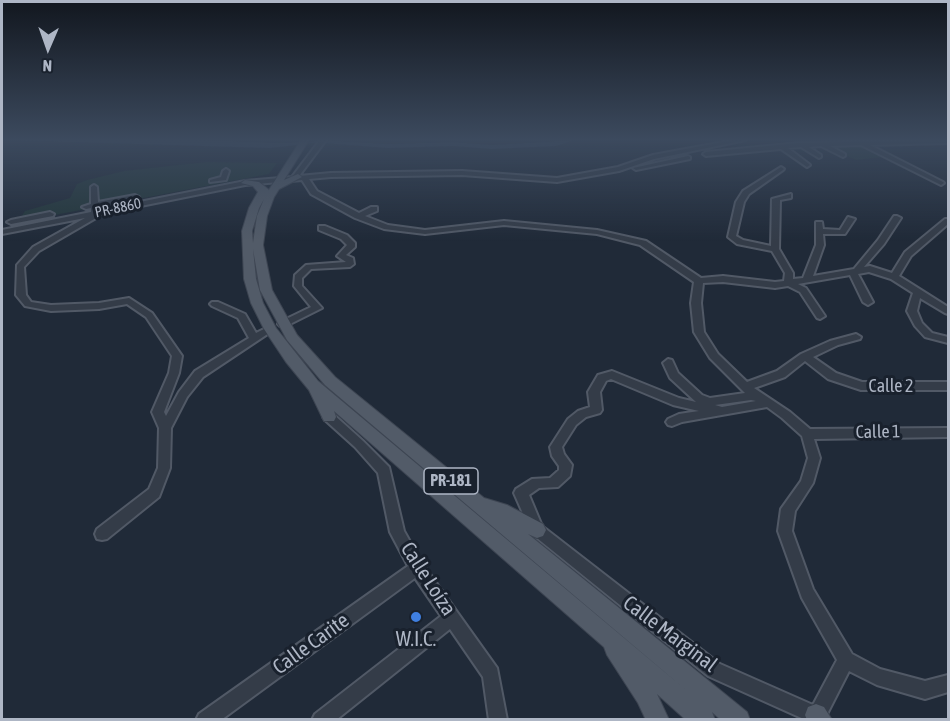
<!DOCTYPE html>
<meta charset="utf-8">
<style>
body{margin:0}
#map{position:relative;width:950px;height:721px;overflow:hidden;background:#202a38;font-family:"Asap Condensed",sans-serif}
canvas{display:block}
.frame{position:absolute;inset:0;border:3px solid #aeb6c5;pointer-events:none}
.north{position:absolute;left:18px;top:18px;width:60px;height:60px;-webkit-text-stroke:4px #19212d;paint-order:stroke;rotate:182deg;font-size:16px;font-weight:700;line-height:24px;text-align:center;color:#aeb6c5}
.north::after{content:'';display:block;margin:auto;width:21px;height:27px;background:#aeb6c5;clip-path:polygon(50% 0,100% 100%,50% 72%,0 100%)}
</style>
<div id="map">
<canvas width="950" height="721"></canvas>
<div class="frame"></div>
<div class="north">N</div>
</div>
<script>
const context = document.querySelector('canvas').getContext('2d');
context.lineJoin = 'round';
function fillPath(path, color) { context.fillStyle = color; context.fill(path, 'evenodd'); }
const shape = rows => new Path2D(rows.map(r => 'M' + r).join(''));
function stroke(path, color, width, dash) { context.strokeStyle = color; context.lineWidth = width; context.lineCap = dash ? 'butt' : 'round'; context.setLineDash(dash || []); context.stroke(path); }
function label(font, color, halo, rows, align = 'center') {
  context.font = font + ' "Asap Condensed",sans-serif'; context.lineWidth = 6; context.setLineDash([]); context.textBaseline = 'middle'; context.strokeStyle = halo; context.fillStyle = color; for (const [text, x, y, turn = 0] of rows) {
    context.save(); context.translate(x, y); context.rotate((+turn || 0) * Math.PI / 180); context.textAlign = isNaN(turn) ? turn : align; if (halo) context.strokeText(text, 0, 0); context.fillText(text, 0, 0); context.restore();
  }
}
fillPath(shape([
 [859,143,883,157,856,160,822,145],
 [206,162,277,163,269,174,18,222,25,211,70,198,77,184,87,180,124,171]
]), '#223639');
fillPath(shape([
 [2,140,199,140,281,143,341,140,270,148]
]), '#34455f');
fillPath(shape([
 [319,140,388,144,453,142,492,145,575,140,556,146,492,149,453,146,388,148,322,143,319,140]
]), '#34455f');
const minor = shape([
 [320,140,326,140,299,176,331,173,462,171,557,178,618,167,653,155,734,140,746,140,654,159,619,171,557,182,462,175,331,177,309,179,317,191,359,213,371,207,377,207,377,211,365,216,388,225,425,230,504,221,597,230,646,241,701,278,723,276,775,282,784,281,785,273,772,251,737,244,728,237,736,202,743,191,781,167,784,169,783,170,749,194,744,202,736,236,743,240,771,246,772,199,791,194,791,198,780,200,779,249,793,273,793,279,803,278,816,245,816,222,822,222,823,229,840,230,848,217,855,219,845,234,823,234,824,245,813,276,854,269,878,240,894,216,897,216,901,218,884,244,864,267,870,266,892,273,905,252,945,219,948,219,948,224,911,256,899,276,948,307,948,314,945,313,920,298,917,311,922,323,932,333,948,337,948,343,925,337,915,326,907,311,913,293,891,279,869,272,858,274,873,302,868,305,863,302,850,275,798,284,806,288,825,316,820,319,817,318,800,292,788,286,775,288,723,282,703,283,701,303,704,332,718,354,747,382,777,371,801,354,830,341,856,334,861,337,860,339,838,345,813,357,836,373,862,382,948,382,948,390,861,390,828,379,805,361,785,377,754,388,790,412,810,429,948,428,948,437,814,439,820,458,813,483,795,511,792,531,813,589,852,654,880,669,925,681,948,675,948,692,925,699,877,685,849,671,824,720,806,720,708,676,532,534,514,493,516,489,532,479,550,478,559,470,559,466,552,456,550,447,568,419,578,411,590,407,588,392,598,375,612,371,679,398,696,402,670,378,663,363,668,359,672,360,678,373,702,395,710,398,745,393,710,358,694,332,691,303,694,282,640,245,597,234,504,225,425,234,384,229,355,218,311,194,302,180,245,185,96,215,96,218,39,251,24,267,26,295,31,302,51,305,99,303,129,298,152,313,182,356,179,373,164,412,166,416,179,392,195,371,249,338,238,318,212,306,210,304,212,302,218,302,245,314,256,333,270,326,275,329,203,377,187,397,171,428,170,468,159,497,107,539,102,540,97,539,95,534,97,529,149,489,158,468,159,428,152,412,169,373,172,356,146,317,127,304,99,309,51,311,25,306,16,295,17,265,33,247,85,218,2,234,2,230,91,212,91,208,86,209,82,207,91,204,91,187,94,185,97,187,98,202,135,195,139,197,98,207,99,210,245,181,292,177,320,140],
 [611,379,673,405,699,411,679,414,668,419,666,422,668,425,672,426,682,422,767,407,782,418,802,436,808,458,801,481,781,509,778,531,802,598,837,660,813,705,720,664,542,526,529,495,539,488,558,487,570,476,572,465,564,454,562,447,576,425,586,417,600,413,602,410,600,392,606,381,611,379],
 [751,400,756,401,722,407,715,405,751,400],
 [948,140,948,143,870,145,943,182,944,183,941,185,861,145,830,146,845,154,845,156,843,157,821,146,809,147,821,155,821,157,819,158,801,147,788,148,809,164,810,165,807,167,781,149,706,156,703,154,706,152,798,143,948,140],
 [688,156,690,157,690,159,636,170,633,168,688,156],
 [226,169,229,171,226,180,210,182,210,180,221,177,223,171,226,169],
 [50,212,54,214,53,216,11,224,7,222,11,220,50,212],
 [319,226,325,226,347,235,355,243,355,247,346,255,353,258,354,264,350,267,311,269,302,278,302,286,322,308,286,326,280,326,278,324,280,322,311,307,294,286,295,275,306,265,346,262,337,256,347,245,341,239,319,230,319,226],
 [329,413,333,414,363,441,389,467,404,531,422,563,497,668,507,720,489,720,483,677,450,629,336,720,312,720,315,714,441,616,415,578,221,720,196,720,199,714,408,566,390,532,378,473,355,447,325,420,323,417,325,414,329,413]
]);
const major = shape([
 [301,140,309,140,284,180,298,174,302,177,279,189,274,197,267,216,263,245,272,290,297,335,335,377,484,498,507,505,543,524,546,530,543,536,537,538,528,534,747,712,750,720,721,720,712,712,715,720,686,720,657,694,669,720,646,720,638,703,607,655,604,647,334,411,336,417,334,421,324,421,309,390,286,362,264,329,251,303,244,279,242,231,249,208,258,192,253,186,241,183,245,180,259,182,269,190,267,193,301,140],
 [264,199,257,216,253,243,252,231,259,208,264,199],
 [253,249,260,290,287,340,325,385,686,690,318,381,276,328,263,303,256,279,253,249],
 [816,704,824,707,832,720,807,720,805,715,808,707,816,704]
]);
stroke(minor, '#515966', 4);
stroke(major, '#3d4552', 2);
fillPath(minor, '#343c48');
fillPath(major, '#525b68');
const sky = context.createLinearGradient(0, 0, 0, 241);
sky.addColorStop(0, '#12171f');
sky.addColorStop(0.58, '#3c4a5e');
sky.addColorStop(1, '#3c4a5e00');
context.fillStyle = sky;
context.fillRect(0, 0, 950, 241);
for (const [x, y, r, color] of [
 [416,617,6,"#3f7fe0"]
]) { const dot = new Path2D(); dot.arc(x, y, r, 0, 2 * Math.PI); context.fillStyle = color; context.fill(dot); stroke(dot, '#19212d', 2); }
label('15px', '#aeb6c5', '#19212d', [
 ["PR-8860",118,208,-12]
]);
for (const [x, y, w] of [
 [451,481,54]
]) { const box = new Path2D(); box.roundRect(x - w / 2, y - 13, w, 26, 4.5); context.fillStyle = '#19212d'; context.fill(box); stroke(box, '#aeb6c5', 1.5); }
label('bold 16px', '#aeb6c5', null, [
 ["PR-181",451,481]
]);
label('18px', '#aeb6c5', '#19212d', [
 ["Calle 2",891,386],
 ["Calle 1",878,432,-1]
]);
label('21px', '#aeb6c5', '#19212d', [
 ["Calle Loíza",428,579,57],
 ["Calle Marginal",670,634,37],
 ["Calle Carite",311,644,-36]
]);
label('21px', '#aeb6c5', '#19212d', [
 ["W.I.C.",416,639]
]);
</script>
